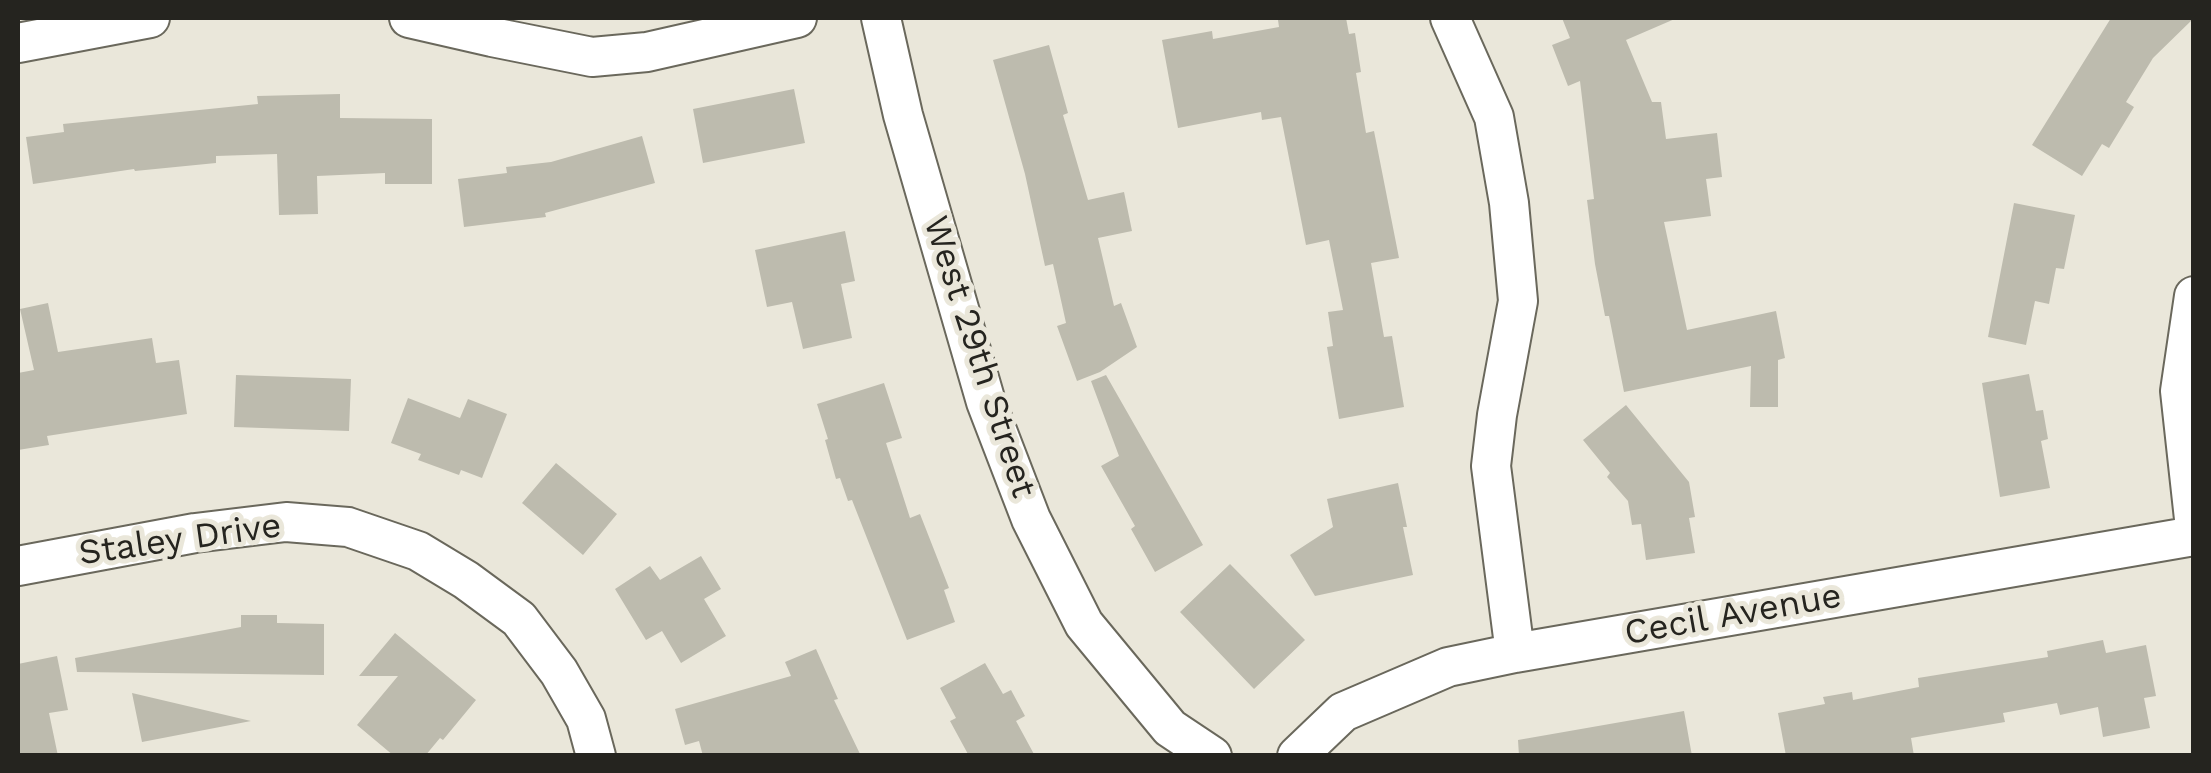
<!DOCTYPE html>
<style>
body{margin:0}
#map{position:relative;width:2211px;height:773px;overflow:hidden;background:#eae7da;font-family:"Work Sans",sans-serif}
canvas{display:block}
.frame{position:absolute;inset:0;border:20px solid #25241f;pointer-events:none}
</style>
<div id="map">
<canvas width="2211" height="773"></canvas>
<div class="frame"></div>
</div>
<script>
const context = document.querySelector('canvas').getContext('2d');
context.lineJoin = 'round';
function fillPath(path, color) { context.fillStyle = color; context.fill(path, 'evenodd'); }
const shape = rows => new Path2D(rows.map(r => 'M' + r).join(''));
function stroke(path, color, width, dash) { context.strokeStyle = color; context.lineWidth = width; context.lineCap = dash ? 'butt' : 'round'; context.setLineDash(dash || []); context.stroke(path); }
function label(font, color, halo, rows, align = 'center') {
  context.font = font + ' "Work Sans",sans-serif'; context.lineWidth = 10; context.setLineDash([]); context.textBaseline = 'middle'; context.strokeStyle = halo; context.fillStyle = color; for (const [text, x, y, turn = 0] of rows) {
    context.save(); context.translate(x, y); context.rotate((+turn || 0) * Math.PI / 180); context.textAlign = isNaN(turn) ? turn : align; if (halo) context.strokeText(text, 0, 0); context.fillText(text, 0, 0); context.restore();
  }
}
fillPath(shape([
 [1295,18,1346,18,1349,34,1355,33,1361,72,1356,73,1366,133,1374,131,1399,258,1371,263,1384,337,1392,336,1404,407,1339,419,1327,347,1333,346,1328,312,1343,310,1329,240,1306,245,1281,117,1262,120,1261,112,1178,128,1162,40,1212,31,1213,39,1279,27,1278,20],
 [1562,18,1677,18,1626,40,1652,102,1661,102,1666,139,1717,133,1722,177,1706,179,1711,216,1664,222,1687,330,1776,311,1785,358,1778,360,1778,407,1750,407,1751,366,1624,392,1609,316,1605,316,1595,264,1587,200,1594,199,1580,81,1568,86,1552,45,1570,38],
 [2111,18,2194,18,2153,58,2126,102,2134,107,2109,148,2102,144,2082,176,2032,145],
 [1049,45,1068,113,1063,115,1088,200,1124,192,1132,231,1098,238,1114,306,1121,303,1137,347,1100,372,1077,381,1057,326,1066,323,1053,264,1045,266,1025,174,993,60],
 [794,89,805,143,703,163,693,109],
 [340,94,340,118,432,119,432,184,385,184,385,173,317,176,318,214,279,215,277,154,216,156,216,163,135,171,134,169,33,184,26,137,64,132,63,124,258,104,257,96],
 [642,136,655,183,545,213,546,217,464,227,458,179,507,173,506,167,551,162],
 [2014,203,2075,215,2064,269,2056,268,2049,304,2035,301,2026,345,1988,337],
 [845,231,855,281,841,284,852,338,803,349,792,302,767,307,755,250],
 [48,303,58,352,152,338,156,363,179,360,187,414,47,436,49,445,18,450,18,373,34,370,20,309],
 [2029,374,2036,411,2043,410,2048,439,2041,441,2050,488,2000,497,1982,383],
 [236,375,351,379,349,431,234,427],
 [1106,375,1203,545,1155,572,1131,529,1135,526,1101,466,1119,456,1091,381],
 [884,383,902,438,886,443,910,518,920,514,949,588,944,590,955,622,907,640,852,500,848,501,840,478,836,479,825,440,828,439,817,404],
 [408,398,460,418,468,399,507,414,482,478,461,470,459,475,418,460,421,454,391,443],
 [1626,405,1689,482,1695,517,1689,518,1695,553,1646,560,1641,524,1632,525,1628,501,1607,477,1610,473,1583,440],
 [556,463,617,514,583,555,522,503],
 [1398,483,1407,527,1403,527,1413,575,1315,596,1290,555,1333,527,1327,499],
 [701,556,721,589,704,599,726,636,681,663,662,631,646,640,615,589,650,566,660,580],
 [1230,564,1305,640,1254,689,1180,612],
 [241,615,277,615,277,623,324,624,324,675,77,672,75,658,241,627],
 [395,633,476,700,443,740,440,738,425,756,394,756,357,725,398,676,359,676],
 [2103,640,2106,653,2146,645,2156,696,2144,698,2150,728,2103,737,2098,707,2060,715,2057,703,2003,713,2005,722,1911,738,1914,756,1786,756,1778,713,1825,704,1823,697,1852,692,1853,700,1919,687,1918,678,2048,657,2047,651],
 [816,649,838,699,834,700,861,756,703,756,699,741,685,745,675,709,791,676,785,662],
 [57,656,68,710,49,713,58,756,18,756,18,664],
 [985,663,1003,694,1011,690,1025,716,1016,721,1035,756,969,756,950,721,956,718,940,688],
 [132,693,251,721,142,742],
 [1684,711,1692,756,1519,756,1518,740]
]), '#bdbbae');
const street = shape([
 [409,18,492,37,592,57,647,52,797,18],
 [881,18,903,115,986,402,1031,519,1084,624,1170,728,1212,756],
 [1450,18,1494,117,1509,203,1518,301,1497,415,1491,466,1515,653],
 [18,43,150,18],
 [2194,296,2180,391,2194,519],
 [18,566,195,533,286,522,348,527,418,551,466,580,519,619,559,672,586,719,596,756],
 [1297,756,1343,712,1448,667,1515,653,2194,536]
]);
stroke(street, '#6a685c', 42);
stroke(street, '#fff', 38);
label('35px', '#25241f', '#eae7da', [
 ["West 29th Street",979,357,72],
 ["Staley Drive",180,540,-8],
 ["Cecil Avenue",1733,615,-10]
]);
</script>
